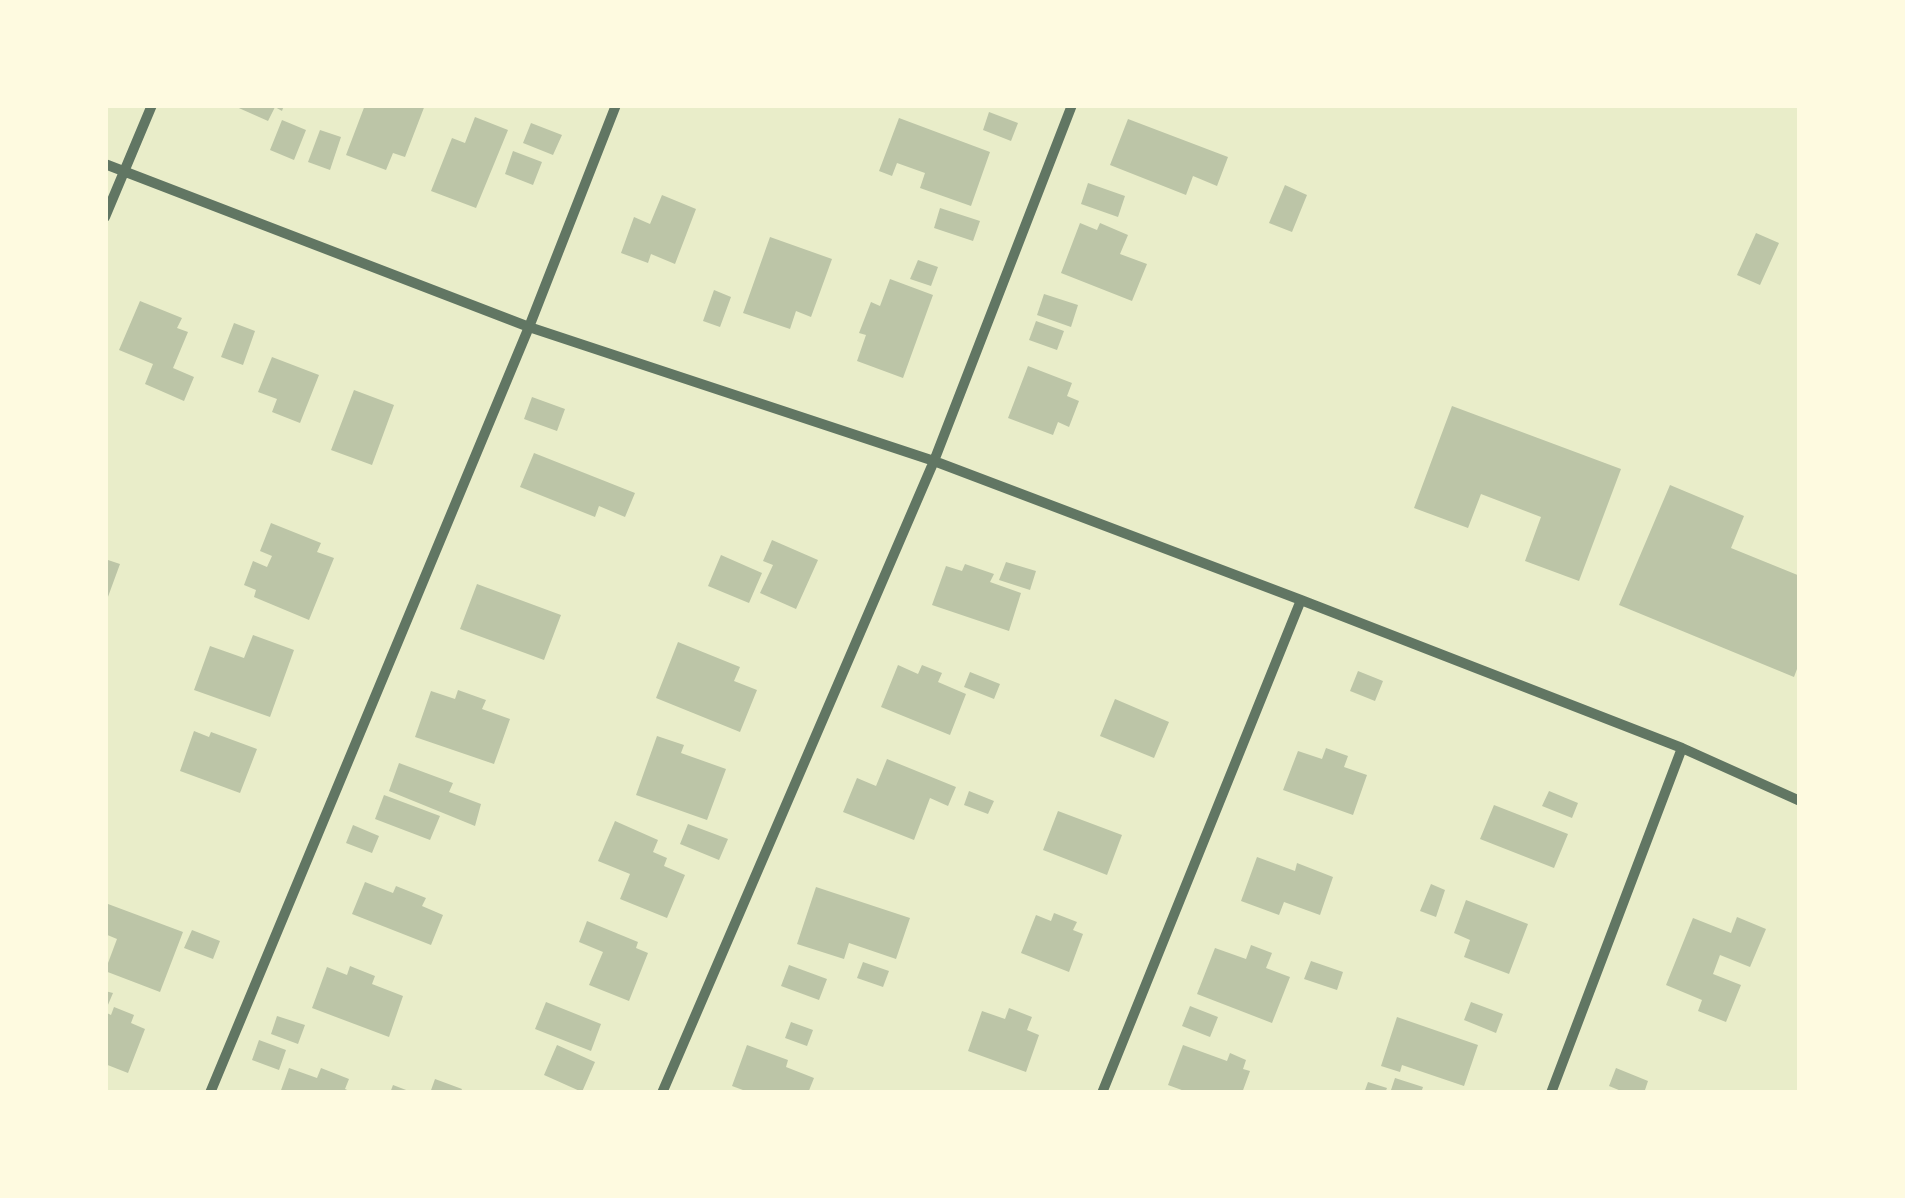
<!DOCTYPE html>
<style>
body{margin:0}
#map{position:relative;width:1905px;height:1198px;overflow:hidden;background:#e9edc9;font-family:"PT Sans",sans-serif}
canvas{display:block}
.frame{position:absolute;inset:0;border:108px solid #fefae0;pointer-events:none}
</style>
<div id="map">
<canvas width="1905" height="1198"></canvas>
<div class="frame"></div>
</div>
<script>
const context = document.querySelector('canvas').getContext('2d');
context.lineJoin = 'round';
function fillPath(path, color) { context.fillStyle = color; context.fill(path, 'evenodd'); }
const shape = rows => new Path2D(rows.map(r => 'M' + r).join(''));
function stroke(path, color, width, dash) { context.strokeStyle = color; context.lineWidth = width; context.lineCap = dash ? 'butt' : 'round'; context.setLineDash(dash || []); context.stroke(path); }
fillPath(shape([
 [232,105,284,105,282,111,275,107,268,121],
 [365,105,425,105,405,157,393,153,386,170,346,155],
 [989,112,1018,123,1011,141,983,130],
 [475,117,508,130,476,208,431,191,452,138,465,143],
 [899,118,990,152,971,206,920,188,925,173,897,163,892,176,879,171],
 [1128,119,1228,157,1217,186,1193,176,1186,195,1110,165],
 [282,120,306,130,294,160,270,150],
 [531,123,562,135,553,155,523,143],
 [320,130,341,137,330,170,308,162],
 [513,151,542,162,533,185,505,174],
 [1088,183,1125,196,1118,217,1081,204],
 [1285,185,1307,195,1292,232,1269,223],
 [662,195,696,209,675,264,651,254,648,263,621,253,634,217,650,224],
 [940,208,980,221,973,241,934,228],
 [1080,223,1097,230,1100,223,1128,235,1120,254,1147,264,1132,301,1061,273],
 [1756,233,1779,243,1760,285,1737,275],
 [770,237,832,259,811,317,796,311,790,329,743,313],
 [918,260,938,267,931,286,910,279],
 [890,279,933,295,903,378,857,361,866,335,859,333,871,302,880,306],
 [714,290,731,297,720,327,703,321],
 [1044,294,1078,305,1071,327,1037,315],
 [140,301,182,318,177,328,188,332,173,368,194,377,184,401,145,384,153,364,119,350],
 [1036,321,1064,331,1057,350,1029,340],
 [234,323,255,331,243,365,221,357],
 [272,357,319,375,300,423,272,412,277,399,258,392],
 [1028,366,1072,383,1067,396,1079,401,1069,427,1058,422,1053,435,1008,418],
 [354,390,394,405,372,465,331,450],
 [532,397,565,409,557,431,524,419],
 [1452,406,1621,469,1579,581,1525,561,1541,517,1481,494,1468,528,1414,508],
 [534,453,635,493,625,517,599,506,595,517,520,487],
 [1670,485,1744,516,1731,548,1800,576,1800,661,1794,677,1619,605],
 [271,523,321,543,317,552,334,558,309,620,254,597,256,590,244,585,253,561,267,567,272,556,260,551],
 [772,540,818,560,796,609,760,593,773,565,763,561],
 [721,555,762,573,749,603,708,586],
 [105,559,120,564,105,605],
 [1006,562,1036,571,1030,590,999,580],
 [965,564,994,574,990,582,1021,593,1009,631,932,605,946,566,962,571],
 [477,584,561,615,544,660,460,629],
 [253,635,294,650,270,717,194,690,210,646,244,658],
 [678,642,740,667,734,681,757,690,740,732,656,698],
 [898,665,918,674,922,665,942,673,938,682,966,694,950,735,881,707],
 [1358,671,1383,681,1375,701,1350,691],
 [970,672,1000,684,994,699,964,687],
 [458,690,486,700,482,709,510,719,494,764,415,737,431,691,455,699],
 [1115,699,1169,722,1154,758,1100,736],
 [194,731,209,737,211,732,257,749,240,793,180,771],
 [657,736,684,745,681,753,726,769,707,820,636,795],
 [1326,748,1348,756,1344,767,1367,775,1353,815,1283,790,1298,751,1322,759],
 [887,759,956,787,948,806,930,798,914,840,843,812,857,778,876,786],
 [399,763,453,783,449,792,481,804,475,826,389,791],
 [969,791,994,801,988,814,964,805],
 [1549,791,1578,803,1572,818,1542,806],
 [384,795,440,816,430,840,375,819],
 [1494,805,1568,834,1554,868,1480,839],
 [1058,811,1122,835,1107,875,1043,850],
 [615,821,658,840,653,852,667,858,664,866,685,875,667,918,620,899,630,874,598,861],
 [688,824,728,839,719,860,680,844],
 [353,825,379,836,372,853,346,843],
 [1257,857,1295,871,1297,863,1333,877,1320,915,1284,902,1279,915,1241,901],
 [365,882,393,893,396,886,426,898,422,906,443,915,431,945,352,914],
 [1431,884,1445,890,1436,917,1420,911],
 [816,887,910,918,896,959,849,943,844,959,797,944],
 [1466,900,1528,924,1509,974,1464,957,1470,940,1454,933],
 [108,904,183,932,160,992,105,971,117,939,105,934,105,912],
 [1054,913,1077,922,1073,930,1083,934,1069,972,1021,953,1036,915,1051,921],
 [1737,917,1766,929,1750,967,1720,955,1713,974,1741,985,1726,1022,1698,1011,1702,1000,1666,985,1693,918,1731,933],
 [587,921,638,942,636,948,648,953,629,1001,589,985,603,952,579,942],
 [192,930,220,941,213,959,184,948],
 [1251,945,1272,953,1266,968,1290,977,1272,1023,1197,994,1215,948,1246,959],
 [1311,961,1343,972,1337,990,1304,979],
 [863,962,889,971,883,987,857,978],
 [789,965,827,979,819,1000,781,986],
 [350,966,375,976,372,984,403,996,389,1037,312,1008,327,967,347,975],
 [105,991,113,993,105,1012,111,1015,114,1007,134,1015,131,1023,145,1029,128,1073,105,1064],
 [546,1002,601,1024,591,1051,535,1029],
 [1471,1002,1503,1014,1496,1033,1464,1020],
 [1190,1006,1218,1017,1210,1037,1182,1026],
 [1009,1008,1032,1017,1027,1030,1039,1035,1026,1072,968,1051,982,1011,1005,1019],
 [277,1016,305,1025,298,1044,271,1034],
 [1397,1017,1478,1045,1464,1086,1402,1065,1400,1072,1381,1066],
 [791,1022,813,1030,807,1046,785,1038],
 [259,1040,286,1050,279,1070,252,1060],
 [557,1045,595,1062,582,1092,544,1075],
 [747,1045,788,1060,786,1067,814,1078,808,1093,751,1093,732,1086],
 [1183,1045,1227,1061,1230,1053,1246,1060,1243,1069,1250,1071,1242,1093,1190,1093,1168,1085],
 [289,1068,317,1078,321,1068,349,1079,345,1089,354,1093,280,1093],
 [1616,1068,1648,1081,1644,1093,1626,1093,1609,1086],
 [1395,1078,1423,1087,1421,1093,1390,1093],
 [435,1079,462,1089,460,1093,430,1093],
 [1368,1082,1387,1088,1385,1093,1364,1093],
 [393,1085,414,1093,390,1093]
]), '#bcc5a7');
stroke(shape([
 [105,164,529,327,934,461,1301,600,1682,748,1800,801],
 [105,217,152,105],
 [210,1093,529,327,616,105],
 [662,1093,934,461,1072,105],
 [1102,1093,1301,600],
 [1551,1093,1682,748]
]), '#617663', 10);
</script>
